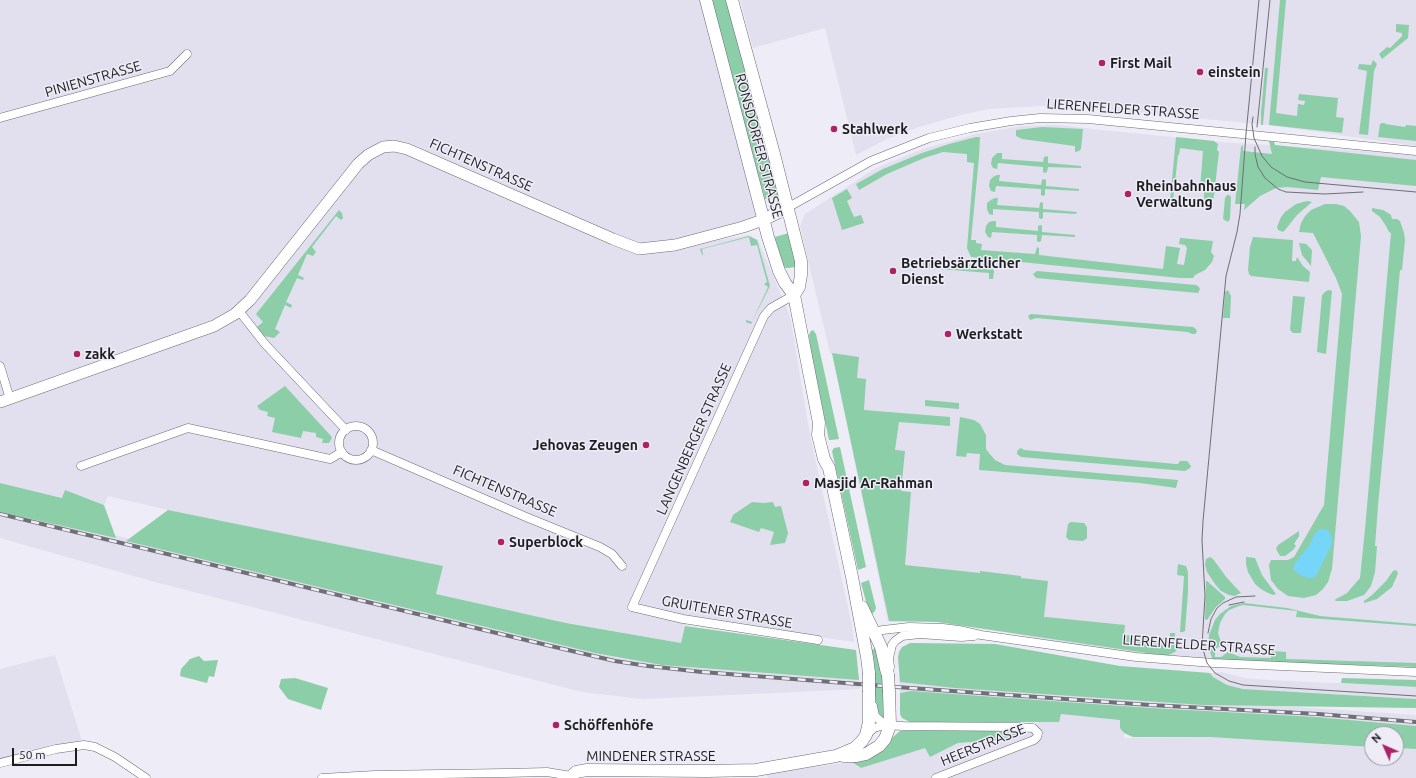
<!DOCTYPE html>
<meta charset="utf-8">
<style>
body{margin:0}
#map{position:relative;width:1416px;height:778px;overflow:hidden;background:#eeecf6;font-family:Ubuntu,sans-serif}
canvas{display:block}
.north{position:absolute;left:1364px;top:726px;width:40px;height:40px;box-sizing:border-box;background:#eeecf6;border:1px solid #9b99a0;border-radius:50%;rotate:315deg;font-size:11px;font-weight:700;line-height:16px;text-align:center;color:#1e1d20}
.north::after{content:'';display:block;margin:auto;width:14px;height:18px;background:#ad2263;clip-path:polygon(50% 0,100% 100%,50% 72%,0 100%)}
.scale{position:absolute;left:12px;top:748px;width:65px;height:18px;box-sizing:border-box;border:2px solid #1e1d20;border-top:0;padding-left:5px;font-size:12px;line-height:14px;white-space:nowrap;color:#1e1d20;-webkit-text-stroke:3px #eeecf6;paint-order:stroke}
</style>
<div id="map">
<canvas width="1416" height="778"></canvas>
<div class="north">N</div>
<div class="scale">50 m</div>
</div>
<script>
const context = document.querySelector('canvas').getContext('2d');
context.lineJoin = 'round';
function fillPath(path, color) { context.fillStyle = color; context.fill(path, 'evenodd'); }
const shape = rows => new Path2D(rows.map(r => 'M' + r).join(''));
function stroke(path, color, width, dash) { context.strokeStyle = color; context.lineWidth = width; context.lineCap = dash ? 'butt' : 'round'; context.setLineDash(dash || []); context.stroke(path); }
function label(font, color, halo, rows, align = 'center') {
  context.font = font + ' Ubuntu,sans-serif'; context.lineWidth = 3; context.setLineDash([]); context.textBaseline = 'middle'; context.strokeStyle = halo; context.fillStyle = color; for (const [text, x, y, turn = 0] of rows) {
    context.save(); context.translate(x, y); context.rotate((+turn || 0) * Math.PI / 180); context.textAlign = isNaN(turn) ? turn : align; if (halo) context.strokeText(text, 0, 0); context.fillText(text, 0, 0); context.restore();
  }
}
fillPath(shape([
 [0,0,701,0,756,218,663,243,639,246,622,239,410,143,388,141,368,149,354,161,267,273,238,305,223,316,30,386,24,401,30,395,224,324,372,154,403,149,640,253,749,235,758,240,790,316,810,435,852,626,854,642,694,619,685,626,681,643,567,623,436,594,442,566,168,510,108,496,104,505,65,490,63,498,0,483],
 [740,0,1416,0,1416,146,1269,125,1066,106,1041,106,988,109,961,115,919,127,887,139,856,155,825,28,753,48],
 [1058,125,1093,129,1221,142,1416,154,1416,670,1169,657,1067,645,989,628,937,619,888,622,832,354,830,353,800,226,805,214,876,168,923,149,976,134,1022,126],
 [0,508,627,657,841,678,859,675,860,689,643,699,582,692,155,582,0,538],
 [55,655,82,741,0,760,0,669],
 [1222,672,1244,678,1269,680,1416,687,1416,699,1243,689,1227,685,1213,677,1210,673],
 [917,674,1098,694,1416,715,1416,736,917,697,900,693,899,676],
 [1040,710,1123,717,1124,738,1209,737,1372,747,1372,758,1396,758,1396,748,1416,749,1416,778,768,778,766,773,852,762,861,768,926,747,944,750,958,743,1015,739,1039,722]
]), '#e2dfef');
fillPath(shape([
 [710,0,727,0,779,195,765,199],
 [1280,0,1286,0,1276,113,1297,116,1298,104,1304,105,1305,101,1298,100,1299,94,1338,98,1336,117,1344,118,1342,133,1269,125],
 [1396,24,1409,25,1408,38,1382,59,1379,54,1387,47,1390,48,1402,36,1402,33,1396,32],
 [1373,60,1377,64,1374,71,1368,135,1359,134,1367,71,1358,69,1359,64,1371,65],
 [1265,68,1268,68,1263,125,1261,125,1261,113],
 [1382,123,1385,123,1385,124,1405,127,1406,125,1416,126,1416,141,1378,137,1380,124],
 [1042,127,1083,129,1081,149,1079,151,1075,152,1075,146,1022,139,1016,136,1016,130],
 [976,137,980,137,979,157,971,240,976,240,976,243,982,244,981,250,1035,254,1037,247,1039,248,1039,255,1163,269,1166,246,1180,248,1177,264,1184,265,1187,248,1185,245,1179,244,1180,238,1213,241,1211,252,1214,256,1212,262,1205,270,1195,275,1193,278,1180,278,971,257,967,248,974,163,967,162,967,154,943,152,924,158,887,174,859,190,856,184,883,169,922,153,949,144],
 [1176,137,1214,141,1218,144,1217,150,1219,152,1215,186,1205,188,1203,189,1200,189,1203,151,1180,148,1179,155,1178,155,1173,201,1170,201],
 [1269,141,1274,142,1275,145,1416,160,1416,186,1321,177,1318,190,1288,187,1276,188,1260,196,1244,210,1245,204,1235,204,1241,147,1243,145,1243,151,1272,154],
 [997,153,1002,153,1002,159,1043,162,1044,157,1047,156,1048,157,1048,163,1081,166,1081,168,1048,167,1047,172,1045,173,1043,172,1043,167,998,163,997,169,993,168,991,164,992,158],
 [997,175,1000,175,999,181,1041,185,1042,180,1044,179,1046,180,1046,186,1079,189,1079,191,1045,189,1045,195,1043,196,1041,195,1041,189,996,186,995,192,991,191,989,186,990,180,993,177],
 [847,189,852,198,847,201,854,217,861,215,864,223,842,230,832,198],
 [1206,189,1215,190,1212,206,1206,205,1204,203,1204,191],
 [1227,195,1229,195,1231,197,1230,219,1228,222,1223,219,1225,198],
 [995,198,998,198,997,205,1039,208,1040,203,1042,202,1043,203,1043,209,1077,212,1076,214,1043,212,1043,218,1041,219,1039,218,1039,212,993,209,993,215,989,214,987,209,987,203,991,200],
 [1307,201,1312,202,1297,215,1285,230,1283,232,1278,230,1277,227,1281,217,1285,212,1296,204],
 [1325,204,1336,204,1344,206,1350,211,1359,222,1361,236,1332,569,1328,582,1323,589,1316,595,1304,598,1288,596,1278,589,1271,580,1269,565,1271,560,1288,560,1294,557,1324,505,1342,294,1336,278,1313,233,1299,232,1301,223,1305,216,1311,210],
 [1372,208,1383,210,1391,215,1392,219,1397,219,1400,221,1404,233,1405,240,1402,270,1400,270,1378,506,1375,546,1377,546,1375,572,1371,586,1364,595,1347,601,1336,601,1335,600,1336,599,1347,593,1360,578,1365,529,1391,233,1389,232,1386,226,1380,217,1372,211],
 [339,210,342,213,343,218,341,220,336,216,312,247,316,252,313,256,307,254,298,275,304,278,303,280,297,278,286,302,292,305,291,308,285,305,275,329,280,332,274,338,264,336,257,327,263,322,256,314],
 [993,221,996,221,996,227,1038,231,1038,226,1041,225,1042,226,1042,232,1075,235,1075,237,1042,235,1041,241,1039,242,1037,241,1037,235,992,232,991,238,988,237,985,232,986,226,989,222],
 [789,233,797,263,795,267,789,268,786,268,783,265,775,237],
 [749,236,757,240,770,286,751,324,746,322,746,320,752,322,768,287,764,284,767,282,757,245,751,246,749,237,702,249,703,255,702,255,700,249],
 [1253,237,1293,240,1292,261,1296,261,1297,257,1303,266,1310,272,1309,282,1251,276,1249,274,1248,270,1250,247],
 [1299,243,1306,244,1312,250,1311,266,1302,255],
 [919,259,991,267,994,271,993,279,989,279,989,273,915,267,916,263],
 [1037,271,1196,285,1199,287,1200,289,1198,293,1036,278,1033,274],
 [1228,290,1231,296,1230,318,1223,318,1225,292],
 [1329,290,1332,291,1326,354,1317,352,1322,295,1326,291],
 [1293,296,1305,297,1301,333,1293,333,1290,330],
 [1031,314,1193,327,1196,329,1197,332,1195,334,1192,334,1188,332,1036,318,1030,320,1028,316],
 [813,330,816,334,839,439,831,440,829,440,811,353,809,335,811,331],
 [832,353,859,357,857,378,866,379,864,410,950,417,950,426,899,422,895,450,905,451,901,491,911,492,905,565,980,573,980,571,1021,576,1021,578,1048,581,1044,617,1046,617,1125,625,1124,635,1170,639,1170,633,1175,633,1175,639,1178,639,1179,647,1175,652,1167,656,937,622,889,621],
 [285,386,331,436,332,438,329,443,322,443,323,439,316,437,316,433,303,431,301,438,272,432,275,418,267,416,268,412,260,410,257,406],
 [925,400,959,403,959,409,925,406],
 [960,417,974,420,980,424,986,435,986,449,989,453,995,460,1005,465,1178,480,1176,488,1140,483,979,470,980,454,967,453,966,457,956,456],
 [840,447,866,567,858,570,832,451,834,448],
 [1021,448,1024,450,1176,464,1178,464,1180,461,1187,461,1191,466,1190,468,1185,471,1021,457,1017,454,1017,452,1018,450],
 [0,483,62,498,65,490,104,505,116,538,0,512],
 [752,502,764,503,773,502,775,507,781,506,788,533,785,543,770,545,774,532,761,528,759,532,730,522,733,515],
 [168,510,443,566,436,594,566,623,681,643,685,626,856,650,859,680,662,665,595,653,126,541],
 [1071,522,1084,523,1087,527,1087,538,1083,541,1069,540,1066,537,1068,524],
 [1299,531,1299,536,1294,544,1296,546,1293,550,1285,556,1280,556,1276,549,1278,545],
 [1210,557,1213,559,1227,578,1241,593,1234,596,1229,595,1221,591,1215,584,1207,572,1205,565,1206,559],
 [1246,557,1255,558,1262,575,1276,594,1273,595,1266,592,1261,589,1255,584,1248,572,1246,564],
 [1178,564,1186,566,1188,572,1188,592,1185,631,1183,632,1180,632,1184,576,1177,575],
 [1396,570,1398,573,1396,578,1392,587,1377,599,1364,603,1364,601,1372,595,1386,581,1393,571],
 [869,580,876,608,875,611,871,615,868,609,861,583],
 [1206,581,1207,581,1225,597,1225,599,1216,607,1207,620,1205,619],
 [1244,603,1287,608,1320,616,1416,624,1416,626,1296,617,1297,611,1243,605,1239,606,1229,610,1225,614,1220,623,1218,633,1222,645,1215,649,1215,657,1221,657,1228,652,1240,657,1271,658,1272,651,1286,652,1286,659,1416,663,1416,667,1213,660,1208,647,1209,635,1215,620,1220,614,1231,606],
 [910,643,995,644,1120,666,1210,673,1213,677,1227,685,1243,689,1416,699,1416,708,1203,705,955,688,900,682,898,658,899,652,902,647],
 [876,647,880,655,886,717,883,719,876,709,872,650],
 [199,656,204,661,218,660,214,677,209,676,207,683,180,676,181,669,190,659],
 [295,678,328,688,321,710,288,699,279,687,281,679],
 [1342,678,1416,680,1416,687,1341,683],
 [911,691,1150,708,1316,717,1416,726,1416,749,1396,748,1396,734,1372,734,1372,747,1209,737,1133,737,1124,733,1120,728,1120,720,1061,714,1059,722,910,722,902,718,900,714,900,693],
 [1001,729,1017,731,1015,739,958,743,930,757,925,748,861,768,852,762,870,757,889,743,893,737,900,731]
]), '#8ccea8');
fillPath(shape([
 [1321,529,1328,530,1332,538,1331,546,1316,576,1312,578,1307,578,1297,573,1293,569,1295,563,1309,546,1315,533]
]), '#75d6f9');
const minor = shape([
 [0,118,170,71,187,54],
 [787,208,871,161,929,138,970,128,1011,121,1040,118,1088,119,1416,151],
 [794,295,771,308,764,316,632,607,683,619,818,640],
 [239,311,265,344,346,430],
 [0,366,10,399],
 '339 443a17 17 0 1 1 34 0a17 17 0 1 1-34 0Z',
 [371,450,526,517,600,547,612,554,622,566],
 [81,466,188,428,330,459,342,452],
 [870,633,883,630,909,627,943,628,959,630,981,635,1136,657,1213,663,1416,672],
 [890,667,889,658,892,645,895,641,902,636,920,634,961,637,974,636],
 [873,706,875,716,885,725],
 [866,735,874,728,885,725,903,726,1018,727,1033,728,1038,733,1037,737,1034,740,936,778],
 [0,763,56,749,84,745,95,747,115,757,146,778],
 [322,778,375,775,505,773,547,772,571,776]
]);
const tertiary = shape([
 [0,402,214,326,235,314,250,300,358,164,368,155,383,147,394,146,407,149,613,239,639,249,675,245,743,227,763,220]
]);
const secondary = shape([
 [706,0,768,237,779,271,785,283,794,295,819,423,818,435,824,459,829,468,852,577,867,657,869,673],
 [732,0,774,154,801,261,801,275,799,287,794,295],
 [763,220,787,208],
 [862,607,881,647,886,669,888,675],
 [843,756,857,756,866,754,879,746,885,739,890,725,889,692],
 [570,778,576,772,587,770,707,771,756,770,836,756,855,748,862,741,866,735,869,722,869,692]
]);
stroke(minor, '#6d6b73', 9);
stroke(tertiary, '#6d6b73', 12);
stroke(secondary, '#6d6b73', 13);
stroke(minor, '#fff', 8);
stroke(tertiary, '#fff', 11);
stroke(secondary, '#fff', 12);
stroke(shape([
 [1259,0,1246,134,1240,214,1237,232,1226,276,1203,521,1202,540,1205,596,1202,646,1207,663,1215,673,1229,681,1243,685,1416,696],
 [1253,117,1252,124,1254,138,1262,156,1271,167,1287,177,1305,182,1416,192],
 [1257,127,1270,0],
 [1255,147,1255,154,1258,167,1265,178,1278,189,1286,192,1325,194,1363,192],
 [1229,605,1244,602],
 [1208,633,1211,619,1217,608,1223,603,1236,597,1255,596]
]), '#706f75', 1);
const rail = shape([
 [0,514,555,647,615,661,648,666,702,672,910,688,1150,705,1318,714,1416,722]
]);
stroke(rail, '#706f75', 4);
stroke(rail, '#eeecf6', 2.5, [8]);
const secondaryBridge = shape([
 [869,673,869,692],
 [888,675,889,692]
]);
stroke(secondaryBridge, '#6d6b73', 13, []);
stroke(secondaryBridge, '#fff', 12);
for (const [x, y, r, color] of [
 [1102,63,4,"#ad2263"],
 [1200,72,4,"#ad2263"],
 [834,129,4,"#ad2263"],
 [1128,194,4,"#ad2263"],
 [893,271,4,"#ad2263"],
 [948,334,4,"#ad2263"],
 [77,354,4,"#ad2263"],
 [646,445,4,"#ad2263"],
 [806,483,4,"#ad2263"],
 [501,542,4,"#ad2263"],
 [556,725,4,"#ad2263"]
]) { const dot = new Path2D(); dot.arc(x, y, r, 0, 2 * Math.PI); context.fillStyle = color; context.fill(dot); stroke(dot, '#eeecf6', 1.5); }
label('bold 14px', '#1e1d20', '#eeecf6', [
 ["First Mail",1110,63],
 ["einstein",1208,72],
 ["Stahlwerk",842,129],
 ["Rheinbahnhaus",1136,186],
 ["Verwaltung",1136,202],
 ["Betriebsärztlicher",901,263],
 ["Dienst",901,279],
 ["Werkstatt",956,334],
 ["zakk",85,354],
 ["Jehovas Zeugen",638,445,"right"],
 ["Masjid Ar-Rahman",814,483],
 ["Superblock",509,542],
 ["Schöffenhöfe",564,725]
], 'left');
label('14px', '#1e1d20', '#eeecf6', [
 ["PINIENSTRASSE",93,79,-16],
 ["LIERENFELDER STRASSE",1123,109,4],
 ["RONSDORFER STRASSE",759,146,75],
 ["FICHTENSTRASSE",481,165,24],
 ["LANGENBERGER STRASSE",694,439,-66],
 ["FICHTENSTRASSE",505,491,23],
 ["GRUITENER STRASSE",727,612,10],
 ["LIERENFELDER STRASSE",1199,645,4],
 ["HEERSTRASSE",983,745,-22],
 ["MINDENER STRASSE",651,756]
]);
</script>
